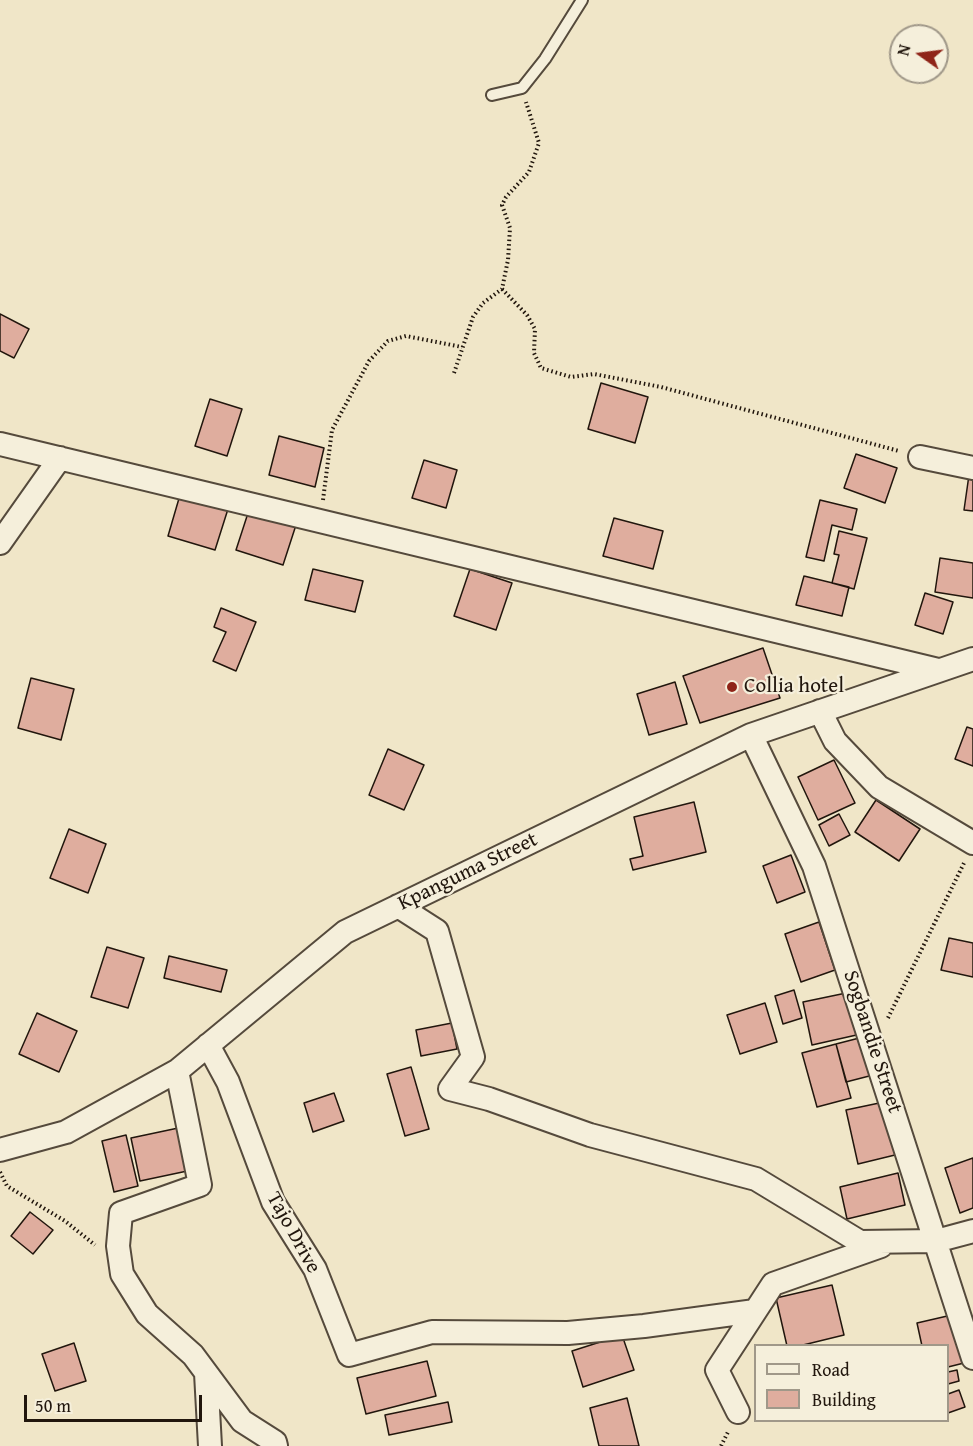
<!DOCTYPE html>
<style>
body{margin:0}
#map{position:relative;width:973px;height:1446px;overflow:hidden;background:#f0e6c8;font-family:"Gentium Book Plus",serif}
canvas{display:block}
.legend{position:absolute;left:754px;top:1344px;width:195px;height:78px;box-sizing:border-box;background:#f5efdb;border:2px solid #a09889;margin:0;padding:8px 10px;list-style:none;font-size:18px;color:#21160d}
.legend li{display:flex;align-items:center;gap:12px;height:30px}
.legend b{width:30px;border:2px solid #a09889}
.north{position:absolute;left:889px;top:24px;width:60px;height:60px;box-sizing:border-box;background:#f5efdb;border:2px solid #a09889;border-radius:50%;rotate:284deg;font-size:16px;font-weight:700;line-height:24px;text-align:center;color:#21160d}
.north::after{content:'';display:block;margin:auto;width:21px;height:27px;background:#8f2418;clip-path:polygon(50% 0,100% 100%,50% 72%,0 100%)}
.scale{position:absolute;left:24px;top:1395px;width:178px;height:27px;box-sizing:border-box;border:3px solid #21160d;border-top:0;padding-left:8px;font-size:18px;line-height:21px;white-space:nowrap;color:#21160d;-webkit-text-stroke:4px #f5efdb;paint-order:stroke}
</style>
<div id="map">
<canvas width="973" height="1446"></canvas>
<ul class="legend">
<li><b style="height:8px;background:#f5efdb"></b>Road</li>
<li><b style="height:16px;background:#dfad9e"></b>Building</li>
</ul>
<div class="north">N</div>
<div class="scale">50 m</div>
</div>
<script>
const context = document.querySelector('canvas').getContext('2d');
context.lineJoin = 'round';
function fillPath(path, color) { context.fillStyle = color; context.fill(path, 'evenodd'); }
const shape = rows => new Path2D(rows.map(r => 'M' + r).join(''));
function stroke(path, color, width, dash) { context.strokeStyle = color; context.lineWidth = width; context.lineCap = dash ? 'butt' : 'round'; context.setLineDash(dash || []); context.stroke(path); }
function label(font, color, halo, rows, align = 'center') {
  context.font = font + ' "Gentium Book Plus",serif'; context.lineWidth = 4.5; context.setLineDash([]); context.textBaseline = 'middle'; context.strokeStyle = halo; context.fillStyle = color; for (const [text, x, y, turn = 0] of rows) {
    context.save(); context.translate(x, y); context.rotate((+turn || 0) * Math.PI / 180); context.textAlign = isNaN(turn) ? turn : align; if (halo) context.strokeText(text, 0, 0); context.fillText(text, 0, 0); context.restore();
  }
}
const building = shape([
 [0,314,29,329,14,358,0,351,0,314],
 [601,383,648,397,635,443,588,429,601,383],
 [210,399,242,409,227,456,195,446,210,399],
 [279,436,324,448,315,487,269,475,279,436],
 [856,454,897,468,885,503,844,488,856,454],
 [424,460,457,470,446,508,412,498,424,460],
 [969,475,973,476,973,511,964,510,969,475],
 [180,495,228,509,215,550,168,536,180,495],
 [820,500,857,509,852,530,832,525,824,561,806,557,820,500],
 [249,510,296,525,283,565,236,550,249,510],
 [614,518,663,531,653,569,603,556,614,518],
 [839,531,867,538,854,589,832,583,839,555,834,554,839,531],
 [940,558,973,563,973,598,935,592,940,558],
 [313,569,363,581,355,612,305,600,313,569],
 [470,569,512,583,496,630,454,616,470,569],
 [804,576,849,587,842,616,796,605,804,576],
 [925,593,953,602,943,634,915,625,925,593],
 [221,608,256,622,236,671,213,661,226,632,214,627,221,608],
 [763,648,780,698,700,723,683,676,763,648],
 [31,678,74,689,61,740,18,728,31,678],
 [675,682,687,724,649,735,637,694,675,682],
 [967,727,973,729,973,766,955,759,967,727],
 [388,749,424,765,404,810,369,795,388,749],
 [834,760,855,803,818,820,798,777,834,760],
 [876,800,920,829,899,861,855,832,876,800],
 [694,802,706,852,633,870,630,859,643,856,634,817,694,802],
 [839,814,850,835,829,846,819,825,839,814],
 [69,829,106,844,88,893,50,878,69,829],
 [791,855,805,892,777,903,763,866,791,855],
 [819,922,835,970,801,982,785,934,819,922],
 [949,938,973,943,973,977,941,970,949,938],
 [107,947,144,958,128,1008,91,997,107,947],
 [169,956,227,970,221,992,164,978,169,956],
 [794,990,802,1018,783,1024,775,996,794,990],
 [851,992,861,1034,812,1045,803,1002,851,992],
 [765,1003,777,1042,740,1054,727,1015,765,1003],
 [37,1013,77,1031,59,1072,19,1054,37,1013],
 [452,1023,457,1049,421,1056,416,1030,452,1023],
 [867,1036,877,1074,846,1082,836,1044,867,1036],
 [836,1044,851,1098,817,1107,802,1053,836,1044],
 [411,1067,429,1129,405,1136,387,1074,411,1067],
 [334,1093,344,1121,313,1132,304,1103,334,1093],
 [884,1102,895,1155,858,1164,846,1110,884,1102],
 [183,1127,192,1170,140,1181,131,1138,183,1127],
 [126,1135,138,1186,114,1192,102,1141,126,1135],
 [973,1158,973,1208,960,1213,945,1168,973,1158],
 [898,1173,905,1205,847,1219,840,1187,898,1173],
 [30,1212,53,1230,33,1254,11,1236,30,1212],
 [832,1285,844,1335,799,1346,787,1346,776,1298,832,1285],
 [956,1314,968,1362,948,1367,948,1346,922,1346,917,1323,956,1314],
 [622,1335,634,1370,583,1387,572,1351,622,1335],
 [74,1343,86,1381,55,1391,42,1354,74,1343],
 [427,1361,436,1396,366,1414,357,1378,427,1361],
 [957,1370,959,1381,948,1384,948,1372,957,1370],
 [959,1390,965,1407,948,1413,948,1394,959,1390],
 [627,1398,639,1446,599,1446,590,1408,627,1398],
 [448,1402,452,1422,389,1435,385,1415,448,1402]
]);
fillPath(building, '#dfad9e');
stroke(building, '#21160d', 1.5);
const service = shape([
 [492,95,522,88,545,59,582,0]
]);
const minor = shape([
 [0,444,938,670],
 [920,457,973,468],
 [0,543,60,458],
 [820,711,835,741,879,787,973,843],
 [751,735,814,866,973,1358],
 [398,906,437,931,473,1057,450,1089,489,1099,590,1135,756,1179,860,1242,936,1241,973,1231],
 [208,1045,228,1082,273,1202,315,1269,349,1355,432,1332,568,1333,644,1326,755,1311],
 [177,1071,200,1185,121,1213,118,1246,122,1274,147,1314,193,1355,242,1421,275,1442,276,1446],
 [0,1150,66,1132,177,1071,345,932,751,735,973,659],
 [206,1373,210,1446],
 [738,1412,717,1370,773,1284,881,1246]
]);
stroke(service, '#554a3c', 14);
stroke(minor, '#554a3c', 26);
stroke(shape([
 [502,289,527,315,535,329,534,353,541,368,571,377,594,374,661,387,899,451],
 [454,373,473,317,483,303,502,289,508,260,510,228,502,205,506,197,529,172,539,143,526,102],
 [323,500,332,430,369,361,388,341,406,336,462,347],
 [888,1018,964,863],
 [0,1172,7,1186,65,1221,95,1245],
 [721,1446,728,1432]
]), '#21160d', 4, [1.5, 3]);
stroke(service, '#f5efdb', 10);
stroke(minor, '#f5efdb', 22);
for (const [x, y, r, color] of [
 [732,687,6,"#8f2418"]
]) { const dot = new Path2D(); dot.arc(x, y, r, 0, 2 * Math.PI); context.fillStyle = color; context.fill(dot); stroke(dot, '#f5efdb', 2); }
label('21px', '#21160d', '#f5efdb', [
 ["Collia hotel",744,687]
], 'left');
label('21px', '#21160d', '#f5efdb', [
 ["Kpanguma Street",468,872,-26],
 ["Sogbandie Street",872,1042,72],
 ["Tajo Drive",293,1233,61]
]);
</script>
